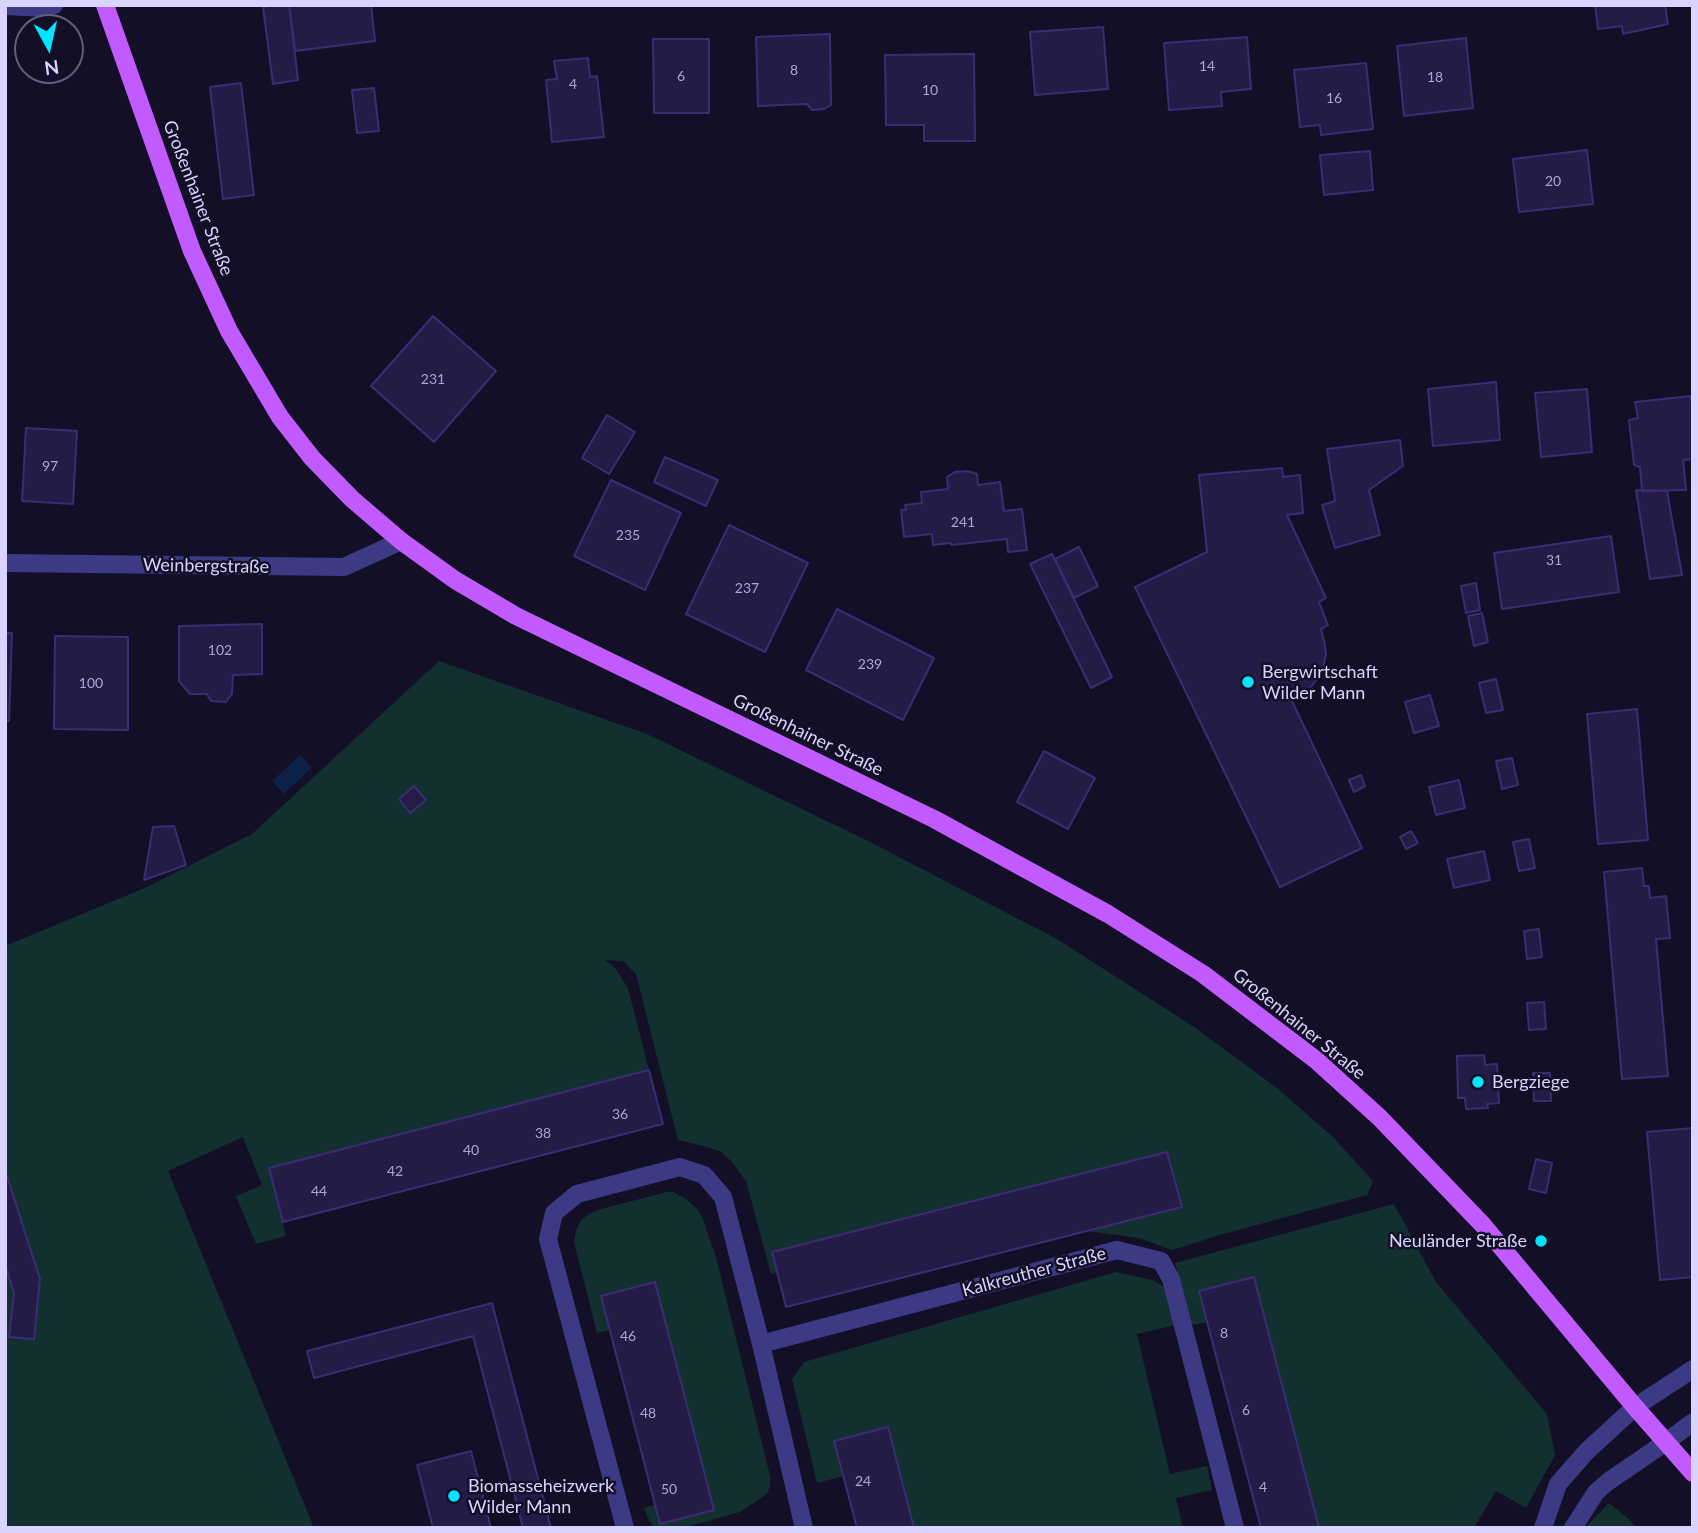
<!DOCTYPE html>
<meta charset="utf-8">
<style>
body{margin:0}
#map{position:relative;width:1698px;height:1533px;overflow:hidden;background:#130f26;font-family:Lato,sans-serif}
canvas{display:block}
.frame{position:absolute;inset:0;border:7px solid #d9d4ff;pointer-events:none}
.north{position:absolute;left:14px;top:14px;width:70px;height:70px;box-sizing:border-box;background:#130f26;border:2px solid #625e7d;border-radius:50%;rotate:172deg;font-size:19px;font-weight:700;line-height:28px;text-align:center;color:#d9d4ff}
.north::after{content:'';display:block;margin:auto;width:24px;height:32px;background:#00e5ff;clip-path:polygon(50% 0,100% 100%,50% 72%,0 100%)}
</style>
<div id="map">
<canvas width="1698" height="1533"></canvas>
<div class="frame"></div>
<div class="north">N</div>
</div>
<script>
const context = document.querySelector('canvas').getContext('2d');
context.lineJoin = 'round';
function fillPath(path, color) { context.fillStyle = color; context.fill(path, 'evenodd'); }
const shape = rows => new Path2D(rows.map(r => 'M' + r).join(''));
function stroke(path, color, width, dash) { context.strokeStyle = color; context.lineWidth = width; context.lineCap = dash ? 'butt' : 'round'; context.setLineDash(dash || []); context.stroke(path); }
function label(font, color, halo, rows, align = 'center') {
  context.font = font + ' Lato,sans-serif'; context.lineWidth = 5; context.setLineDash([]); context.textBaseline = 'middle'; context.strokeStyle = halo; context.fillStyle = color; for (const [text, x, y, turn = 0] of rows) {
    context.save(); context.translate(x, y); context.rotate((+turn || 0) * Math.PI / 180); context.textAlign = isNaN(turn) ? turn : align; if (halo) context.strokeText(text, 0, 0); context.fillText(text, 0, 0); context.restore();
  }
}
fillPath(shape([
 [439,661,647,734,868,841,1057,939,1194,1027,1277,1088,1333,1137,1373,1181,1367,1195,1220,1235,1172,1250,1139,1238,1086,1231,1181,1207,1167,1152,771,1274,746,1181,731,1161,721,1152,707,1147,678,1140,636,974,623,961,605,960,615,968,628,988,649,1070,269,1168,286,1236,256,1244,236,1196,262,1185,243,1137,168,1171,314,1528,5,1528,5,946,147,887,252,834],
 [667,1192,673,1192,686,1199,698,1210,702,1217,716,1257,770,1476,770,1486,767,1494,740,1512,683,1528,655,1528,650,1522,644,1508,655,1505,661,1524,714,1510,601,1296,610,1330,597,1333,574,1242,576,1231,581,1220,589,1214,601,1209],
 [1394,1204,1436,1282,1547,1414,1555,1455,1526,1508,1496,1491,1475,1526,1477,1528,1319,1528,1254,1277,1200,1291,1208,1322,1192,1325,1175,1263],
 [1116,1272,1152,1280,1165,1287,1176,1325,1137,1334,1170,1474,1207,1466,1212,1490,1176,1498,1183,1528,914,1528,888,1427,834,1441,844,1476,817,1483,792,1379,804,1362],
 [1609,1503,1630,1520,1636,1528,1585,1528]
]), '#12302f');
fillPath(shape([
 [300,755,312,767,284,794,272,781]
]), '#0c2248');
const building = shape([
 [276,5,289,5,298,80,273,84,263,7,276,5],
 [289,5,371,5,375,41,295,51,289,5],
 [1595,5,1665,5,1668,24,1623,34,1622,26,1598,29,1595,5],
 [1103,27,1108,89,1035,95,1030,32,1103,27],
 [830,34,831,105,824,109,812,110,807,104,758,106,756,37,830,34],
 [1247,37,1251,89,1221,92,1222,106,1169,110,1164,43,1247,37],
 [1466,38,1473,108,1404,116,1397,46,1466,38],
 [653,39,709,39,709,113,654,113,653,39],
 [974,54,975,141,924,141,924,125,886,125,885,55,974,54],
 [588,58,590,77,597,76,604,137,552,142,546,80,557,79,554,61,588,58],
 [1366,63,1373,129,1321,135,1320,125,1300,127,1294,70,1366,63],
 [241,83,254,195,223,199,210,87,241,83],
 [374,88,379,131,357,133,352,90,374,88],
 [1587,150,1593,204,1519,212,1513,159,1587,150],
 [1370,151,1373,190,1324,195,1320,155,1370,151],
 [433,316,496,371,434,442,371,386,433,316],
 [1496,382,1500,440,1433,446,1428,389,1496,382],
 [1587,389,1592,452,1541,457,1535,393,1587,389],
 [1691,396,1691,400,1693,400,1693,459,1683,460,1686,490,1642,491,1640,467,1634,465,1629,420,1638,418,1635,402,1691,396],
 [607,415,635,432,609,474,582,458,607,415],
 [26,428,77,431,73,504,22,501,26,428],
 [1400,440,1403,466,1369,490,1380,535,1335,548,1322,505,1335,501,1327,449,1400,440],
 [665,457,718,480,706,506,654,482,665,457],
 [1282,468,1283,477,1300,475,1303,513,1287,515,1326,598,1319,602,1328,625,1321,629,1324,641,1326,654,1323,668,1319,676,1311,687,1291,699,1362,848,1280,887,1135,587,1207,552,1199,475,1282,468],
 [967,471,977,474,978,485,1000,482,1004,511,1022,509,1027,550,1008,552,1007,539,951,545,951,543,933,545,932,534,904,537,901,510,906,510,905,505,922,503,921,492,948,489,947,477,955,472,967,471],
 [611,480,681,513,645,590,574,556,611,480],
 [1636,490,1667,491,1682,575,1650,579,1636,490],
 [729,525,808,563,765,652,686,614,729,525],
 [1611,536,1619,592,1502,609,1494,553,1611,536],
 [1079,547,1098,586,1074,598,1055,559,1079,547],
 [1052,554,1112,677,1091,688,1030,564,1052,554],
 [1476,583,1480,610,1466,613,1461,586,1476,583],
 [837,609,934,658,903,720,806,670,837,609],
 [1482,613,1488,642,1474,646,1468,616,1482,613],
 [262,624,262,674,233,675,232,694,226,702,211,701,207,694,190,694,179,681,179,626,262,624],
 [5,633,12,633,9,721,5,721,5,633],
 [55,636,128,637,128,730,54,729,55,636],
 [1496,679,1503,710,1486,713,1479,683,1496,679],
 [1430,695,1439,726,1414,733,1405,702,1430,695],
 [1637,709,1648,840,1598,844,1587,714,1637,709],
 [1044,751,1095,778,1068,829,1017,802,1044,751],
 [1512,758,1518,785,1502,789,1496,761,1512,758],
 [1361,775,1365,786,1354,792,1349,780,1361,775],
 [1459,780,1465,808,1436,815,1429,787,1459,780],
 [414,786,426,800,410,813,399,799,414,786],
 [174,826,186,865,144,880,153,827,174,826],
 [1411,831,1418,843,1406,849,1400,837,1411,831],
 [1529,839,1535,868,1519,871,1513,842,1529,839],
 [1484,851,1490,880,1454,888,1447,859,1484,851],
 [1642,868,1644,886,1649,886,1650,898,1666,896,1670,938,1656,939,1668,1076,1622,1079,1604,872,1642,868],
 [1539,929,1542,957,1527,959,1524,931,1539,929],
 [1544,1002,1546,1029,1529,1030,1527,1003,1544,1002],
 [1484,1055,1485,1065,1497,1064,1499,1103,1487,1104,1488,1108,1466,1109,1465,1098,1458,1098,1457,1056,1484,1055],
 [649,1070,663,1124,283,1222,269,1168,649,1070],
 [1533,1073,1550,1073,1551,1101,1534,1101,1533,1073],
 [1693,1128,1693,1277,1660,1280,1647,1132,1693,1128],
 [1167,1152,1182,1207,786,1307,772,1252,1167,1152],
 [1536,1159,1552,1163,1546,1193,1529,1189,1536,1159],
 [5,1170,40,1279,34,1339,9,1337,14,1293,5,1265,5,1170],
 [1254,1277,1319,1528,1261,1528,1199,1291,1254,1277],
 [655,1282,714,1510,660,1524,601,1296,655,1282],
 [492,1303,551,1528,523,1528,473,1336,314,1378,307,1351,492,1303],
 [888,1427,914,1528,857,1528,834,1441,888,1427],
 [471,1451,491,1528,433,1528,417,1465,471,1451]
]);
fillPath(building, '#241b47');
stroke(building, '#3b2d73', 2);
stroke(shape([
 [5,6,46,8,54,5],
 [5,563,344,567,401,541],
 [761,1344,1117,1250,1161,1261,1171,1279,1235,1528],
 [625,1528,548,1239,554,1213,577,1194,680,1167,704,1175,723,1197,761,1344,804,1528],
 [1543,1528,1558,1484,1587,1451,1635,1407,1693,1369],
 [1573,1528,1596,1492,1609,1481,1666,1442,1693,1422]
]), '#3d3a85', 18);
stroke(shape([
 [105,5,192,251,229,331,280,417,312,458,352,499,401,541,455,580,516,616,934,819,1108,914,1203,974,1316,1060,1380,1118,1482,1224,1635,1407,1693,1473]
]), '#c25bff', 18);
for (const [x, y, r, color] of [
 [1248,682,7,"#00e5ff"],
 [1478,1082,7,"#00e5ff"],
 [1541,1241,7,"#00e5ff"],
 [454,1496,7,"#00e5ff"]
]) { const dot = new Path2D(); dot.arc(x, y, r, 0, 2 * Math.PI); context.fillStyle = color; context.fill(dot); stroke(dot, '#130f26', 2.5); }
label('14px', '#aca6d1', null, [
 ["14",1207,66],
 ["8",794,70],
 ["6",681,76],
 ["18",1435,77],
 ["4",573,84],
 ["10",930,90],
 ["16",1334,98],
 ["20",1553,181],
 ["231",433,379],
 ["97",50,466],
 ["241",963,522],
 ["235",628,535],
 ["31",1554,560],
 ["237",747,588],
 ["102",220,650],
 ["239",870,664],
 ["100",91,683],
 ["36",620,1114],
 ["38",543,1133],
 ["40",471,1150],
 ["42",395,1171],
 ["44",319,1191],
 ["8",1224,1333],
 ["46",628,1336],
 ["6",1246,1410],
 ["48",648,1413],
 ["24",863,1481],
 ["4",1263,1487],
 ["50",669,1489]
]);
label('18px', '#d9d4ff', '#130f26', [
 ["Großenhainer Straße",198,198,69],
 ["Weinbergstraße",206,566,1],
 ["Großenhainer Straße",808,735,26],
 ["Großenhainer Straße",1299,1024,39],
 ["Kalkreuther Straße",1034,1272,-15]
]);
label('18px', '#d9d4ff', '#130f26', [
 ["Bergwirtschaft",1262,672],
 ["Wilder Mann",1262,693],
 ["Bergziege",1492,1082],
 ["Neuländer Straße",1527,1241,"right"],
 ["Biomasseheizwerk",468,1486],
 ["Wilder Mann",468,1507]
], 'left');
</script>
